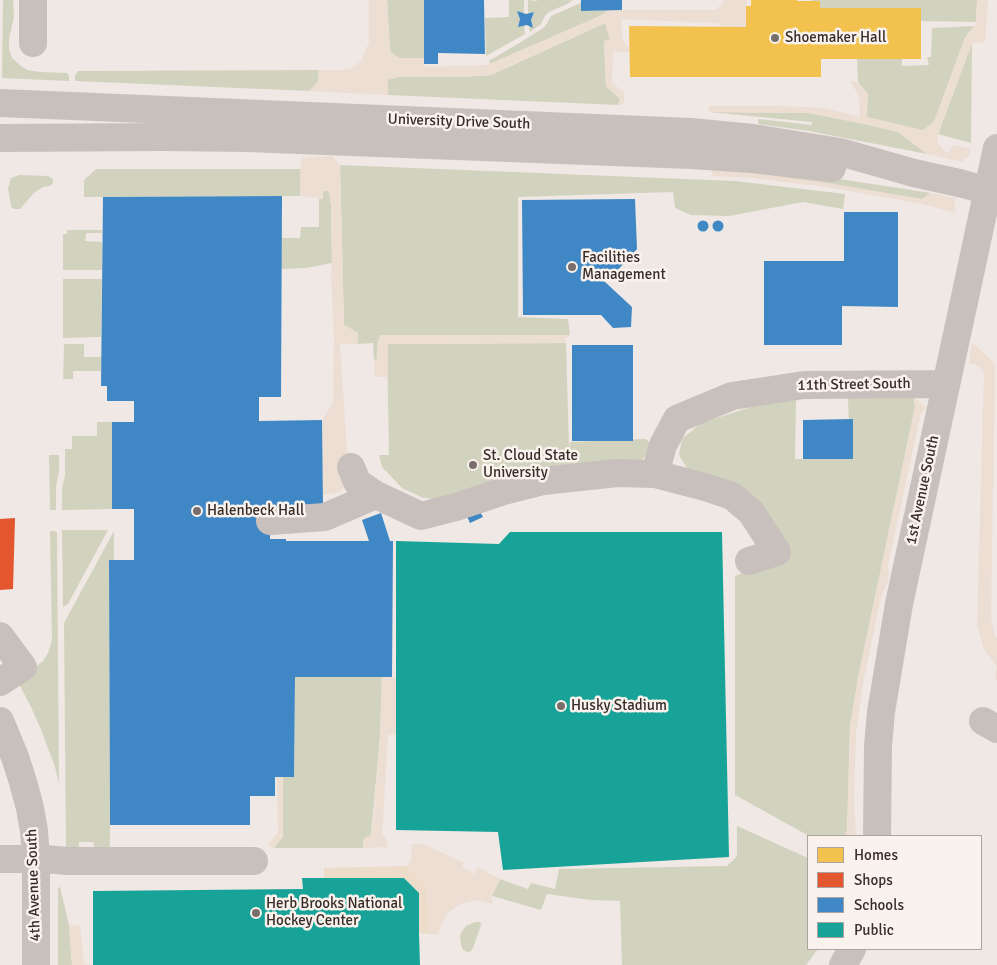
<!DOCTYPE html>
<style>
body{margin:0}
#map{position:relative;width:997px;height:965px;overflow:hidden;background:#efe8e4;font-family:Signika,sans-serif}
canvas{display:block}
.legend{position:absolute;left:807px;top:835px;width:175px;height:115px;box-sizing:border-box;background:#faf2ec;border:1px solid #ada39e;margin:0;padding:6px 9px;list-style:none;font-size:15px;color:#392d2a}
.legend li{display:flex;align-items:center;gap:10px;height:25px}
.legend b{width:25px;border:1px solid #ada39e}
</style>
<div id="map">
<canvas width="997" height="965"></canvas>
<ul class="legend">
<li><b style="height:14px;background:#f2c14e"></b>Homes</li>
<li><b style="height:14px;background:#e4572e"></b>Shops</li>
<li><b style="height:14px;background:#3f88c5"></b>Schools</li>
<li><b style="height:14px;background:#17a398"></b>Public</li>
</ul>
</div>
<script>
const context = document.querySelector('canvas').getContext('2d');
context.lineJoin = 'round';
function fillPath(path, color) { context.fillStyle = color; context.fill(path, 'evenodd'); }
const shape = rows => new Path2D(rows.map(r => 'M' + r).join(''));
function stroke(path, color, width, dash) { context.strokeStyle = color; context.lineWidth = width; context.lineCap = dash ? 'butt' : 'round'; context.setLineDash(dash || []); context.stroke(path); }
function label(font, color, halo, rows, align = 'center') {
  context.font = font + ' Signika,sans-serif'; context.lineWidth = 5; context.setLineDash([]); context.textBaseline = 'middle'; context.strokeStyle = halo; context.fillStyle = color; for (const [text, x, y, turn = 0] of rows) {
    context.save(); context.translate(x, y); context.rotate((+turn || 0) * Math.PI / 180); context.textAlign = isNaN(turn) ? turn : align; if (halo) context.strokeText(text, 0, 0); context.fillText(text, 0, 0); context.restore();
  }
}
fillPath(shape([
 [3,0,13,0,14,17,9,39,9,49,12,58,21,66,27,70,40,72,67,73,69,76,69,81,2,78],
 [387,0,424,0,424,58,399,58,396,56,391,52,390,49],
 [509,0,524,0,524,14,520,19,518,27,524,25,525,34,486,56,485,18,509,17],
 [528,0,537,1,537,0,573,0,567,4,549,12,545,16,541,24,530,32,529,26,533,28,531,20,534,12,528,13],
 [812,0,977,0,976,22,921,21,921,8,820,8,820,1,811,1],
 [581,3,581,11,609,10,600,16,490,64,489,61,526,39,543,28,546,25,551,16],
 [605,23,611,40,604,41,606,86,620,99,618,105,388,95,388,79,398,77,462,77,491,75],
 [974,26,965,38,934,122,923,131,866,117,868,94,858,82,857,59,902,59,902,66,929,65,927,57,931,57,932,28],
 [972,43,971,143,938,134],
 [319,70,318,82,309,91,75,81,75,76,78,71],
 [709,112,809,113,865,124,898,132,927,154,809,131,758,124,758,119,812,125,812,122],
 [340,165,735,181,845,194,843,209,803,202,729,216,691,215,675,208,673,192,518,197,518,317,568,319,570,335,381,335,378,340,377,360,374,360,373,343,357,344,358,333,344,325],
 [96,169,300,169,300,196,84,197,84,180],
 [754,169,813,175,931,193,922,199,753,173],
 [19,175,48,176,53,179,53,183,50,186,43,187,34,193,20,209,15,209,12,208,11,205,8,189,11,178],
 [329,190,331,205,332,263,306,268,281,269,282,227,282,238,300,238,301,227,319,227,319,199,323,199,323,191],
 [67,230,102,230,102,233,86,233,85,241,102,242,102,270,63,270,63,234,67,234],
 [63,279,102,279,101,337,63,338],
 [566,343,569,448,570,442,646,439,649,442,649,450,644,458,636,463,437,500,421,497,402,488,382,467,379,455,389,455,387,344],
 [64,344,84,344,84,357,101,357,101,371,73,371,73,379,63,379],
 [914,396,915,407,858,678,850,727,847,831,844,836,809,836,735,795,735,576,751,569,789,558,774,529,687,468,679,455,682,439,701,423,757,405,796,400,795,459,850,458,848,398],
 [97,422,112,422,112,509,62,510,62,489,65,475,65,449,72,449,72,436,97,436],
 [49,455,59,455,59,470,56,487,56,510,50,510],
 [62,530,108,530,68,604,63,607],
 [50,531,55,531,57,533,59,784,55,767,42,732,31,707,18,682,43,661,48,653,50,647,52,639],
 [114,531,114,560,109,560,110,852,95,852,94,845,93,842,79,842,79,852,66,852,64,623],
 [295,677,382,677,380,736,371,835,363,840,363,848,274,848,283,836,283,777,294,777],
 [737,826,808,858,808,949,818,949,806,965,622,965,620,901,591,900,547,894,541,910,492,896,500,879,528,889,531,883,555,889,559,869,727,866,737,856],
 [60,887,69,925,72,965,58,965,58,888],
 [475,922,480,922,481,925,473,948,470,952,468,952,463,950,461,945,460,936,462,931,466,926]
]), '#d2d3be');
fillPath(shape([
 [406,866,427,886,429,934,419,933,419,893,404,878,324,878,324,868]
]), '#eedccb');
fillPath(shape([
 [369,0,387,0,390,49,391,52,396,56,399,58,424,58,425,67,487,65,600,16,609,10,716,10,725,0,747,0,746,27,720,27,719,23,621,19,623,41,630,49,628,52,613,52,612,83,624,92,624,104,618,105,620,99,606,86,604,41,610,40,605,23,491,75,462,77,398,77,388,80,388,95,309,91,318,82,319,70,343,70,352,68,361,61,369,42],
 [977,0,988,0,985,42,972,43,938,134,937,142,948,154,953,145,971,149,968,157,964,158,963,162,927,154,898,132,865,124,809,113,709,112,709,106,779,106,824,108,860,117,859,96,850,81,858,82,868,94,867,117,923,130,934,122,965,38,976,24],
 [332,156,340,165,344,325,358,333,357,344,340,344,349,483,340,492,323,495,322,420,333,403,334,342,331,274,332,263,331,205,329,191,323,191,323,199,300,196,300,169,302,158],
 [712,168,754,169,754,173,828,183,922,199,931,193,956,198,954,205,956,213,918,203,826,187,752,178,712,176],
 [381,335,570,335,565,340,566,343,388,344,388,377,375,377,374,360,377,359,378,340],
 [972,342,995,364,991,619,995,636,997,639,997,682,995,676,997,667,984,649,977,625,984,373,979,366,969,363],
 [914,396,926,408,921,413,888,565,889,575,887,584,882,593,863,683,856,734,854,799,856,836,844,836,847,831,850,727,858,678,915,407],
 [382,677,396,677,396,735,388,735,382,836,386,838,387,843,387,847,363,848,363,841,366,837,372,835,380,736],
 [277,777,283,777,283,837,274,848,267,846,278,832],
 [412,844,424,844,464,863,462,867,474,874,477,867,500,879,492,896,493,904,477,900,460,904,446,915,437,935,429,934,427,886,406,866,411,860],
 [69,925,80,926,84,964,93,965,72,965]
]), '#edded4');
fillPath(shape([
 [751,0,797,0,797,1,820,1,820,8,921,8,921,59,821,59,821,77,630,77,629,26,746,27,746,6,751,6]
]), '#f2c14e');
fillPath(shape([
 [15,518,13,589,0,590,0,519]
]), '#e4572e');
fillPath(shape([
 [424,0,484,0,485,54,438,53,438,64,424,64],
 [581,0,622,0,622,10,581,11],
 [517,11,526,14,534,12,531,20,533,28,527,25,518,27,520,19],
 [282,196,281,397,259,397,259,421,322,420,323,507,260,507,260,521,270,521,270,539,286,539,286,541,369,541,362,520,381,513,390,541,393,541,392,677,295,677,294,777,275,777,275,796,250,796,250,825,110,825,109,560,134,560,134,509,112,509,112,422,134,422,134,401,107,401,107,386,101,386,103,197],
 [635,199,637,249,616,272,604,281,632,307,631,327,613,328,601,315,523,315,522,200],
 [844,212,898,212,898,307,842,306,842,345,764,345,764,261,844,261],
 '712.5 226a5.5 5.5 0 1 1 11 0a5.5 5.5 0 1 1-11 0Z',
 '697.5 226a5.5 5.5 0 1 1 11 0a5.5 5.5 0 1 1-11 0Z',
 [572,345,633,345,633,441,572,441],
 [853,419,853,459,803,459,803,420],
 [477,506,483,517,470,523,465,512]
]), '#3f88c5');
fillPath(shape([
 [510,532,722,532,729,857,503,870,498,832,396,830,396,541,499,544],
 [302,878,404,878,419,893,419,935,420,965,93,965,93,891,303,889]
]), '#17a398');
stroke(shape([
 [33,0,33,43],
 [0,103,691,132,753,138,840,152,914,173,959,183],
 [0,138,163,137,247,138,691,155,752,159,832,168],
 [351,467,357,482,376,495,421,516,456,507,504,491,543,481,617,473,655,474,705,487,732,496,751,512,777,552,749,561],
 [655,474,663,445,677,419,732,396,804,385,946,384],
 [270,521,325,517,376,495],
 [0,636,23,667,0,682],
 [0,721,15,757,23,782,30,808,34,831,36,858,36,965],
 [983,721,997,729],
 [877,836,878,746,881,712,899,604,997,148],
 [0,859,46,859,67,861,254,861],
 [843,965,852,949]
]), '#c8c0bc', 28);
stroke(shape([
 [959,183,997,193]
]), '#c8c0bc', 28);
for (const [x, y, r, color] of [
 [775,38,5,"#796e6b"],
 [572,267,5,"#796e6b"],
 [473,465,5,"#796e6b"],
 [197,511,5,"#796e6b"],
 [561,706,5,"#796e6b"],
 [256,913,5,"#796e6b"]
]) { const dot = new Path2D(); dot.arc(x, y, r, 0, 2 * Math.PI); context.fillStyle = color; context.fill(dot); stroke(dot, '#faf2ec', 2); }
label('15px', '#392d2a', '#faf2ec', [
 ["Shoemaker Hall",785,38],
 ["Facilities",582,258],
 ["Management",582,275],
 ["St. Cloud State",483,456],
 ["University",483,473],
 ["Halenbeck Hall",207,511],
 ["Husky Stadium",571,706],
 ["Herb Brooks National",266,904],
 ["Hockey Center",266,921]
], 'left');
label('15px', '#392d2a', '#faf2ec', [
 ["University Drive South",459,122,2],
 ["11th Street South",854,385,-1],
 ["1st Avenue South",923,490,-78],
 ["4th Avenue South",34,885,-92]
]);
</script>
